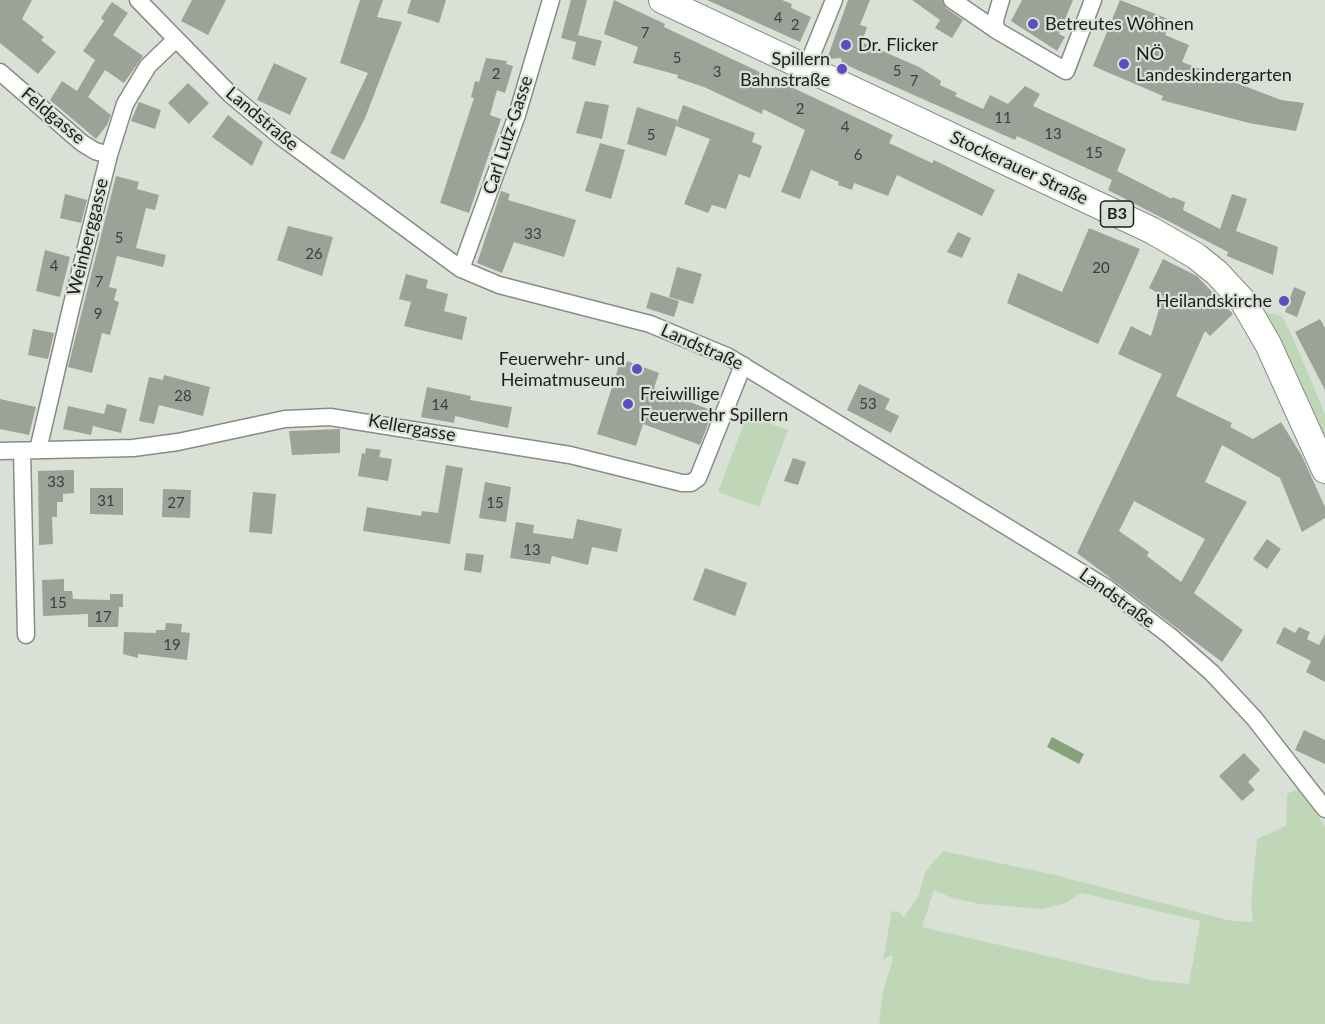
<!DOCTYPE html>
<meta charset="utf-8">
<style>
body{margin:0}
canvas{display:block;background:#d9e1d6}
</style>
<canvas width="1325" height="1024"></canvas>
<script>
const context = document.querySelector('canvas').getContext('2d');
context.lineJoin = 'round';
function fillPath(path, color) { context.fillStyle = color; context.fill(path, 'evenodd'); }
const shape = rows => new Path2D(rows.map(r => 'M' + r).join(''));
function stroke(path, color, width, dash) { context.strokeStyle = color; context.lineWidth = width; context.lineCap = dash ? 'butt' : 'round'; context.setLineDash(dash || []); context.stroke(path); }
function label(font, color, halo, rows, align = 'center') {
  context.font = font + ' Lato,sans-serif'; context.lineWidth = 4.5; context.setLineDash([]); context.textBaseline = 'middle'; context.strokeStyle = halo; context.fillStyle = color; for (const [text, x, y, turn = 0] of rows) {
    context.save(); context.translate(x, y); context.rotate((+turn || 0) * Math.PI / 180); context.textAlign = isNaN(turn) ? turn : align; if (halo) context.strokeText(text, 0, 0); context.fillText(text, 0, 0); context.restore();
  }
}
fillPath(shape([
 [1264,312,1282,316,1293,338,1325,414,1325,445],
 [747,415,788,430,759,507,718,492],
 [1301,787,1325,827,1325,1024,879,1024,883,991,893,959,892,955,883,959,892,911,899,912,904,917,919,895,925,872,943,851,1055,875,1232,921,1253,922,1251,903,1257,839,1286,826,1287,794],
 [934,890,952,898,980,904,1042,909,1066,903,1081,893,1200,921,1189,984,1151,980,922,927]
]), '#c0d7b7');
fillPath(shape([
 [1052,737,1084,754,1079,764,1047,747]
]), '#86a27a');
fillPath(shape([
 [0,0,32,0,22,19,44,37,41,40,56,52,38,74,0,43],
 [192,0,226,0,208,35,181,21],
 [360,0,383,0,377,17,402,22,365,118,344,160,330,153,368,73,340,63],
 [411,0,446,0,439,23,407,13],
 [571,0,587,0,578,35,602,41,595,66,572,59,576,42,561,38],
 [614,0,665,24,664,27,893,135,889,143,932,163,934,160,995,190,982,216,897,175,888,196,854,183,852,190,838,185,839,182,811,170,800,199,781,192,805,130,763,109,762,114,704,87,677,78,678,75,633,63,638,47,604,34],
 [707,0,782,0,792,4,791,8,811,17,800,42],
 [848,0,870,0,860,25,867,27,862,42,919,67,941,81,940,85,957,93,955,96,983,109,990,95,1008,104,1025,86,1040,94,1033,106,1126,149,1117,171,1172,199,1172,197,1185,202,1183,210,1220,229,1232,194,1247,199,1236,231,1278,247,1273,275,1227,256,1228,252,1108,190,1112,180,1017,136,1015,140,853,68,842,63,841,58,827,59],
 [912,0,942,0,946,8,963,20,952,38,935,28,940,20],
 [1022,0,1073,0,1059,34,1065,37,1057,51,1011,21],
 [1120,0,1171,20,1165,35,1189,45,1182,62,1281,100,1304,103,1296,131,1249,123,1161,100,1163,96,1093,66],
 [112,2,128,13,113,35,143,56,124,83,105,70,88,97,111,115,107,125,96,139,50,100,62,81,77,91,95,60,83,51,104,21,101,18],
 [486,58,507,61,506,64,513,66,505,93,497,90,490,115,501,119,469,213,440,203,474,98,471,97,475,81,479,82],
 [274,63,307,78,290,115,257,100],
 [188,83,209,103,189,124,168,103],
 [585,101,609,105,602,139,576,133],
 [139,102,161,110,155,129,131,121],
 [683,105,755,133,752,142,762,146,750,178,739,174,726,209,712,205,708,213,684,204,710,139,676,126,666,156,627,144,637,107,677,120,676,126],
 [228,115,263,142,252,166,212,137],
 [600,143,625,150,611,199,585,191],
 [116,176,139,182,137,189,159,195,155,210,146,208,136,248,166,255,163,267,117,256,109,287,117,289,114,300,119,302,110,335,102,333,92,373,68,367],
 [501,191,510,194,508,200,576,220,564,257,514,242,502,273,477,263],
 [65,194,87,200,81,223,60,218],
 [288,226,333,237,322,276,277,260],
 [1089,228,1140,249,1098,344,1007,303,1018,273,1062,292],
 [958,232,971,238,962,258,947,252],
 [45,250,70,257,60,297,36,291],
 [1163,259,1197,276,1233,314,1210,336,1205,331,1176,396,1232,423,1230,427,1253,439,1281,422,1302,456,1325,507,1325,518,1302,532,1280,478,1222,445,1205,482,1247,502,1194,593,1243,630,1222,662,1077,553,1162,374,1118,354,1131,326,1151,336,1163,296,1149,288],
 [1134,501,1205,539,1181,582,1147,556,1149,552,1119,531],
 [677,267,702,274,693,304,669,297],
 [406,274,428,280,426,288,448,294,444,311,467,317,462,340,404,326,411,302,399,299],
 [1294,287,1306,292,1297,317,1285,312],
 [651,292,679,301,674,317,646,308],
 [1320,319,1325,328,1325,390,1295,332],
 [33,329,54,333,48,359,28,355],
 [627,361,659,373,654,388,713,411,700,445,643,424,636,446,597,434,620,362,627,363],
 [164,375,210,387,203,416,159,405,154,424,139,421,149,377,163,380],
 [859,384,890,399,885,409,899,416,891,433,847,410],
 [427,387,471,396,470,400,512,407,508,428,455,416,454,423,421,417],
 [0,399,36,407,29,435,0,429],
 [107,404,127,409,121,433,93,426,91,435,63,429,68,406,104,414],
 [340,429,340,453,292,455,289,431],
 [366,448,381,450,379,457,392,459,388,481,358,476,362,453,365,454],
 [793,458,806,462,798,485,784,481],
 [446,465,463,468,450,544,363,531,367,507,421,516,422,511,438,513],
 [74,470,74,493,63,494,63,502,57,502,57,517,52,517,53,544,39,545,38,471],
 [485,482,511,487,506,522,479,518],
 [90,488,123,488,123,515,90,514],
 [163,489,191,490,190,518,162,517],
 [253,492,276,494,272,534,249,532],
 [577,519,622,529,617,552,592,547,588,565,552,556,550,564,510,558,516,522,534,525,533,533,573,539],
 [1267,539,1281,549,1267,569,1253,559],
 [466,553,484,555,481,573,464,570],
 [705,568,747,583,735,616,693,600],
 [64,579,64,591,72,591,73,599,110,600,110,594,123,594,123,607,119,607,118,627,88,627,88,614,43,616,42,580],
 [166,623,182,624,181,632,190,633,187,660,138,654,138,658,123,654,124,632,156,633,156,630,165,630],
 [1284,627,1295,633,1299,627,1310,632,1307,639,1319,645,1325,634,1325,682,1306,672,1311,661,1276,643],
 [1304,730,1325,740,1325,764,1295,750],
 [1244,753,1260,770,1248,782,1255,790,1242,801,1219,776]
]), '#9ba298');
const minor = shape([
 [138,0,230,94,280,136,461,269,499,285,650,324,729,357,1107,588,1170,636,1212,673,1254,718,1325,809],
 [952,0,996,30],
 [1001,0,995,20,996,30,1066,71,1093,0],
 [806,69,834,0],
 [0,72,82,143,95,151,109,155],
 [461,269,517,115,551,0],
 [38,450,71,308,109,155,125,104,148,66,175,40],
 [0,451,133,448,178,442,285,419,330,417,570,455,682,483,691,483,698,478,743,365],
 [22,451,26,635]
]);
const primary = shape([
 [662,0,1151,230,1196,256,1217,273,1243,301,1268,344,1325,470]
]);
stroke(minor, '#868d84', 19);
stroke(primary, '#868d84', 28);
stroke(minor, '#fff', 16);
stroke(primary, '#fff', 26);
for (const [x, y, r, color] of [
 [1033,24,6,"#614ac2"],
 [846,45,6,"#614ac2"],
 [1124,64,6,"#614ac2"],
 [842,69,6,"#614ac2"],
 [1284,301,6,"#614ac2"],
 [637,369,6,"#614ac2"],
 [628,404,6,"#614ac2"]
]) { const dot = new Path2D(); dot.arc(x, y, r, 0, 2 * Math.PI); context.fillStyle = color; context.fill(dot); stroke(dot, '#d9e1d6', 2); }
label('15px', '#3c3f3a', null, [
 ["4",778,18],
 ["2",795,25],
 ["7",645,33],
 ["5",677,58],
 ["5",897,71],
 ["3",717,72],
 ["2",496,74],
 ["7",914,81],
 ["2",800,109],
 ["11",1003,118],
 ["4",845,127],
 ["13",1053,134],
 ["5",651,135],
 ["15",1094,153],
 ["6",858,155],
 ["33",533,234],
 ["5",119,238],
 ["26",314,254],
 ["4",54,266],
 ["20",1101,268],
 ["7",99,282],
 ["9",98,314],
 ["28",183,396],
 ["53",868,404],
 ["14",440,405],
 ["33",56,482],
 ["31",106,501],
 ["27",176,503],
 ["15",495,503],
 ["13",532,550],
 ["15",58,603],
 ["17",103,617],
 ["19",172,645]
]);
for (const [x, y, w] of [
 [1117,214,33]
]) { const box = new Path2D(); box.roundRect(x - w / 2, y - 13, w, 26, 4.5); context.fillStyle = '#d9e1d6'; context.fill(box); stroke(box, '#1c1e1b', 1.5); }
label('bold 16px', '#1c1e1b', null, [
 ["B3",1117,214]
]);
label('18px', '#1c1e1b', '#d9e1d6', [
 ["Betreutes Wohnen",1045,24],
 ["Dr. Flicker",858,45],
 ["NÖ",1136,54],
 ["Landeskindergarten",1136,75],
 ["Spillern",830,59,"right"],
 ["Bahnstraße",830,80,"right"],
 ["Heilandskirche",1272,301,"right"],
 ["Feuerwehr- und",625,359,"right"],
 ["Heimatmuseum",625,380,"right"],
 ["Freiwillige",640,394],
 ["Feuerwehr Spillern",640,415]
], 'left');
label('18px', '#1c1e1b', '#d9e1d6', [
 ["Feldgasse",53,116,40],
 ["Landstraße",262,119,40],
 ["Carl Lutz-Gasse",508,135,-72],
 ["Stockerauer Straße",1019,168,25],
 ["Weinberggasse",88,237,-76],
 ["Landstraße",702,347,24],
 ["Kellergasse",412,428,10],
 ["Landstraße",1117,598,36]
]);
</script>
